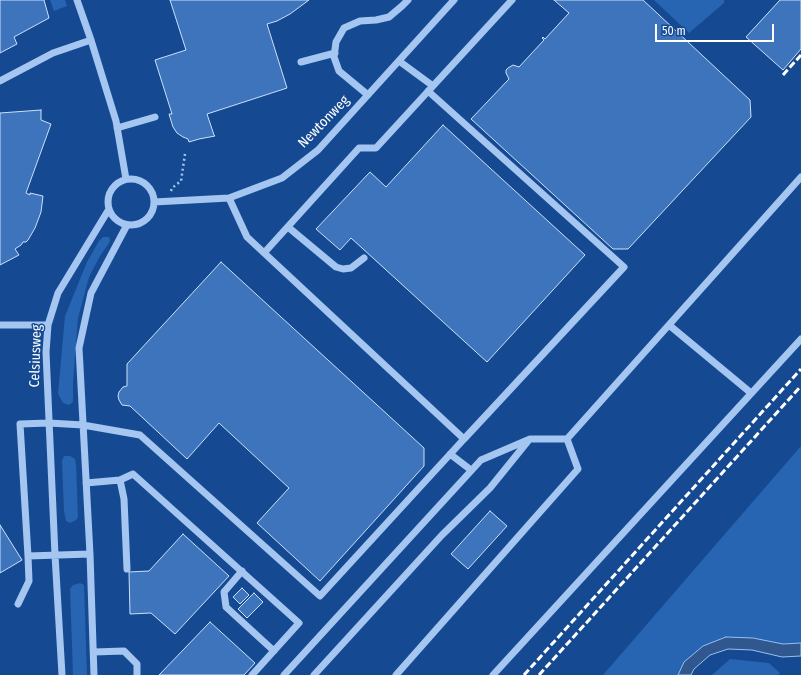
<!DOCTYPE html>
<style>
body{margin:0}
#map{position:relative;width:801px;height:675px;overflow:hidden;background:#154a93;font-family:"Fira Sans Condensed",sans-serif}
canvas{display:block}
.scale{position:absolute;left:655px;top:24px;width:119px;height:18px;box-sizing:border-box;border:2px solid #fff;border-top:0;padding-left:5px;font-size:12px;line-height:14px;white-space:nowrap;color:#fff;-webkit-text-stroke:3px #154a93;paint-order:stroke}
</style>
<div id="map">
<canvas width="801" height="675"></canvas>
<div class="scale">50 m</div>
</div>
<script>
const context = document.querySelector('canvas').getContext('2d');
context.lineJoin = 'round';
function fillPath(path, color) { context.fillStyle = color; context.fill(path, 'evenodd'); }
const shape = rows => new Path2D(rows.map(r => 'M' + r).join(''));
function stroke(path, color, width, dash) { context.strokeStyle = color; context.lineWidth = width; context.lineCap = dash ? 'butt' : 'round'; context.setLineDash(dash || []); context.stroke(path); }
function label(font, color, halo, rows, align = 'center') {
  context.font = font + ' "Fira Sans Condensed",sans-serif'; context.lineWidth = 3; context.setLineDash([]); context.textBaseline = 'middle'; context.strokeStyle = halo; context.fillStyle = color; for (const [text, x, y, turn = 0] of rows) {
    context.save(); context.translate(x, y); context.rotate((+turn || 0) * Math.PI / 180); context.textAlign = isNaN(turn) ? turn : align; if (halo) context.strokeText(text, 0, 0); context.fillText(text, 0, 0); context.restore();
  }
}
fillPath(shape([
 [50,0,65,0,67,6,54,11],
 [654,0,724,0,724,3,689,33],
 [103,237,109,237,110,240,109,243,100,256,89,277,78,318,73,383,73,402,69,405,63,403,58,394,65,316,87,262,99,241],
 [801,446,801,643,783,644,753,638,684,662,678,675,603,675],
 [64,456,70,456,75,459,76,464,78,517,76,520,70,523,66,521,64,511,62,461],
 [80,583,84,585,87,675,73,675,70,589,73,585],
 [730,659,769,663,780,673,778,675,712,675]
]), '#2764b2');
const water = shape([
 [726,637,753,638,783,644,801,643,801,656,782,657,752,650,728,649,710,655,694,669,691,675,678,675,684,662,703,646,726,637]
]);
fillPath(water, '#31588e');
stroke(water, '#96c0f4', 1);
const building = shape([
 [0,0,44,0,49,18,14,37,17,44,0,53,0,0],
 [170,0,309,0,290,14,277,21,267,24,287,88,207,114,214,135,215,136,199,139,189,142,188,139,183,137,177,133,173,127,169,114,172,114,155,60,186,50,170,0],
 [554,0,643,0,750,100,751,117,628,249,613,249,471,119,509,79,506,73,506,70,508,68,513,65,519,67,544,40,542,38,543,37,545,39,569,13,554,0],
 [780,0,801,0,801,49,783,70,746,37,780,0],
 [41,110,41,120,51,124,26,193,30,195,30,193,43,196,41,212,35,228,28,240,26,242,23,242,21,245,15,249,19,255,0,265,0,113,41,110],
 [443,125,585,255,487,362,351,238,340,250,316,229,370,172,386,187,443,125],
 [221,262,424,448,424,466,320,581,257,523,289,488,219,423,187,459,130,406,122,405,119,400,118,396,119,392,123,387,127,386,127,364,221,262],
 [490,511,507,526,468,569,451,554,490,511],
 [0,525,22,560,0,573,0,525],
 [183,534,229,576,175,634,151,613,130,614,129,572,149,571,183,534],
 [242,588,249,595,240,604,233,597,242,588],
 [254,593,263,602,247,618,238,609,254,593],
 [210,622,255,663,244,675,159,675,210,622]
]);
fillPath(building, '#3d74bb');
stroke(building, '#cbe0fc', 1);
stroke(shape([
 [171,191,172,188,181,181,185,154]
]), '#a4c6f1', 2.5, [2, 3]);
stroke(shape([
 [77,0,91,40,116,121,126,179],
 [399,61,433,86],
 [301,62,335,53],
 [0,81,53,53,91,40],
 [428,91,624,267,464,439],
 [368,95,339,71,334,57,336,42,344,28,360,21,376,20,389,17,402,6,408,0],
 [117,128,155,117],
 '108 202a23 23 0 1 1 46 0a23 23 0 1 1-46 0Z',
 [154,202,229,198,282,178,318,150,454,0],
 [288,227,336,267,343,269,351,268,364,258],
 [264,253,359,148,376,148,512,0],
 [0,325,48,325],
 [669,325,751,393],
 [450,454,471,470],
 [86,483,120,480],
 [90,554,28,556,20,424,49,423,83,425,140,435,320,596,464,439,247,237,229,198],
 [127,569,124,499,120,480,133,474,299,623,252,675],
 [242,571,224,592,226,607,274,651],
 [18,604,29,581,28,556],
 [94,652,124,651,137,664,137,675],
 [62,675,55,555,46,352,48,325,58,293,109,209],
 [94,675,90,554,79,348,91,293,127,225],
 [284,675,481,460,530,439,567,439],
 [314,675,442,535,490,488,528,441],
 [396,675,578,469,567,439,801,177],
 [493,675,801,339]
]), '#a4c6f1', 7);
stroke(shape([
 [783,75,801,55],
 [524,675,801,369],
 [539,675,801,386]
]), '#fff', 3, [7, 3]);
label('14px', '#fff', '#154a93', [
 ["Newtonweg",324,122,-46],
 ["Celsiusweg",36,356,-88]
]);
</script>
